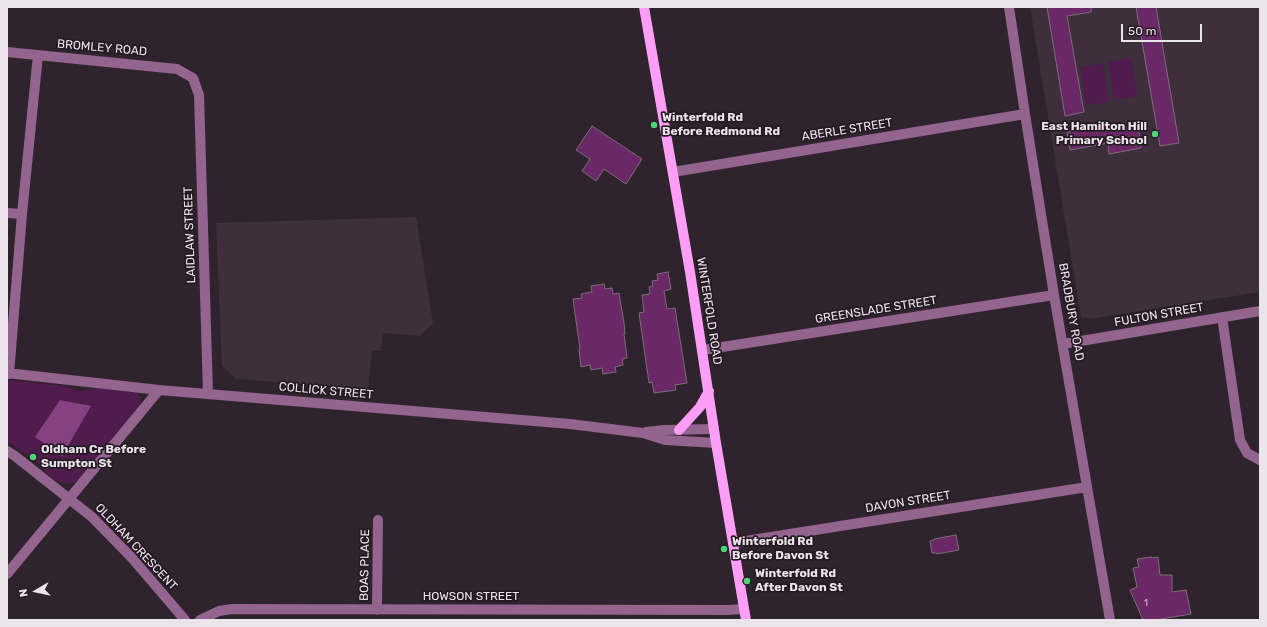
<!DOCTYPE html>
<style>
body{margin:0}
#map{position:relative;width:1267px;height:627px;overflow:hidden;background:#2f232e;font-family:Rubik,sans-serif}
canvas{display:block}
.frame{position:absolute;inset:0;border:8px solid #ece4eb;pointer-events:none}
.north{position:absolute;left:16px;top:571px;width:40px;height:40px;-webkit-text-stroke:3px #251a24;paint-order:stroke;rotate:261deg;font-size:11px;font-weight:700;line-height:16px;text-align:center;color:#ece4eb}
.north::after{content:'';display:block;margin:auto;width:14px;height:18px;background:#ece4eb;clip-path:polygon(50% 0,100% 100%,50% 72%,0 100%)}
.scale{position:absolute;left:1121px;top:24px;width:81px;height:18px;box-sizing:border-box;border:2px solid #ece4eb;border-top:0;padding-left:5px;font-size:12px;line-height:14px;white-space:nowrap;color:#ece4eb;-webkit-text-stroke:3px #251a24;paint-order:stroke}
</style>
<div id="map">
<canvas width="1267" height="627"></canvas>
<div class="frame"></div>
<div class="north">N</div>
<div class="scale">50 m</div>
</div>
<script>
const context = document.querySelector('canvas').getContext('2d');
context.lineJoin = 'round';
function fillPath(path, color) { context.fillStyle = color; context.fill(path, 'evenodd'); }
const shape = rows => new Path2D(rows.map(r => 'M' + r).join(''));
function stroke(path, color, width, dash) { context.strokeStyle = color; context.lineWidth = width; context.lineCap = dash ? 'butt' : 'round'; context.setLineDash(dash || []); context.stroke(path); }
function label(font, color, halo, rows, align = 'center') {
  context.font = font + ' Rubik,sans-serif'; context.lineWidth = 3.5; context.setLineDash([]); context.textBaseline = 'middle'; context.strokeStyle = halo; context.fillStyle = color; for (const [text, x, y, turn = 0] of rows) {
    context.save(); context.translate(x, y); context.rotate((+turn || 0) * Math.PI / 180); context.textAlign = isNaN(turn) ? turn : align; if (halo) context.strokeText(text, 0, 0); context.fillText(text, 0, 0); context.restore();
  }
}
fillPath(shape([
 [1030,7,1260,7,1260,292,1090,319,1081,317],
 [416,217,433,323,420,336,383,333,381,351,372,351,368,389,236,379,222,366,216,223]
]), '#3e2f3c');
fillPath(shape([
 [1131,58,1137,96,1114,100,1108,62],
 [1103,63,1109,102,1086,105,1080,67],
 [7,380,65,386,79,391,98,388,137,393,141,398,140,406,78,480,71,484,63,483,55,480,42,469,37,462,7,441]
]), '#501b4d');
fillPath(shape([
 [60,400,91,406,62,456,35,437]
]), '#854180');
const building = shape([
 [1047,7,1091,7,1091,12,1067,16,1084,112,1065,116,1047,7],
 [1136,7,1156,7,1179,143,1160,146,1136,7],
 [1138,125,1141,148,1109,154,1108,143,1070,150,1067,132,1095,127,1096,132,1138,125],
 [592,126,642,159,626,184,604,169,596,181,582,171,590,159,576,150,592,126],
 [668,272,671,289,664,291,667,309,675,308,687,383,675,385,676,390,654,393,652,382,649,383,639,313,644,312,642,295,650,294,649,287,653,286,652,281,658,280,657,274,668,272],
 [604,284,605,289,612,288,613,294,619,293,624,323,625,334,624,334,627,358,622,359,623,365,615,367,616,372,603,374,602,368,591,370,590,365,581,367,579,349,580,349,573,299,582,298,581,294,592,292,591,286,604,284],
 [956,535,959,550,937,554,936,553,932,553,930,541,934,540,934,539,956,535],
 [1151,557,1151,558,1158,557,1160,575,1172,575,1172,592,1186,590,1191,614,1155,620,1143,620,1130,590,1137,587,1133,568,1139,567,1137,559,1151,557]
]);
fillPath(building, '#6a2866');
stroke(building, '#7b6c79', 1);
stroke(shape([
 [1009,7,1025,114,1054,295,1110,620],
 [7,52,177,69,193,78,199,95,208,393],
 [673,172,1025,114],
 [7,213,22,214],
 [1222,317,1240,440,1247,453,1260,460],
 [1063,344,1260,311],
 [703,350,1054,295],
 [7,373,159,390,570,424,643,433,665,440,716,443],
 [9,374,22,214,38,55],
 [646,432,664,430,714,429],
 [7,451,15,456,92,517,132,558,185,620],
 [733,543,1087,487],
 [7,574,159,390],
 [377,610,378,520],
 [200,620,219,611,232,609,727,610,744,609]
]), '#92648e', 10);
stroke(shape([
 [644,7,690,272,716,443,746,620],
 [679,430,700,407,709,391]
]), '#fe9ef6', 10);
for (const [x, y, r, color] of [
 [654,125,4,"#4cd676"],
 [1155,134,4,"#4cd676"],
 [33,457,4,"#4cd676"],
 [724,549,4,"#4cd676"],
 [747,581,4,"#4cd676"]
]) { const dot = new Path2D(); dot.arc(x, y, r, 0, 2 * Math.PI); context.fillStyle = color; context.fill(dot); stroke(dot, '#251a24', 1.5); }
label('10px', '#ccb5ca', null, [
 ["1",1146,603]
]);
label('12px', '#ece4eb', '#251a24', [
 ["BROMLEY ROAD",102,48,5],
 ["ABERLE STREET",847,130,-9],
 ["LAIDLAW STREET",190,235,-92],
 ["GREENSLADE STREET",876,310,-9],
 ["WINTERFOLD ROAD",709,311,81],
 ["BRADBURY ROAD",1071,312,80],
 ["FULTON STREET",1159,315,-10],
 ["COLLICK STREET",326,391,5],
 ["DAVON STREET",908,502,-9],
 ["OLDHAM CRESCENT",136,547,47],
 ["BOAS PLACE",365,565,-89],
 ["HOWSON STREET",471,597]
]);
label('bold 12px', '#ece4eb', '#251a24', [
 ["Winterfold Rd",662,118],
 ["Before Redmond Rd",662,132],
 ["East Hamilton Hill",1147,127,"right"],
 ["Primary School",1147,141,"right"],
 ["Oldham Cr Before",41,450],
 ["Sumpton St",41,464],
 ["Winterfold Rd",732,542],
 ["Before Davon St",732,556],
 ["Winterfold Rd",755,574],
 ["After Davon St",755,588]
], 'left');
</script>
